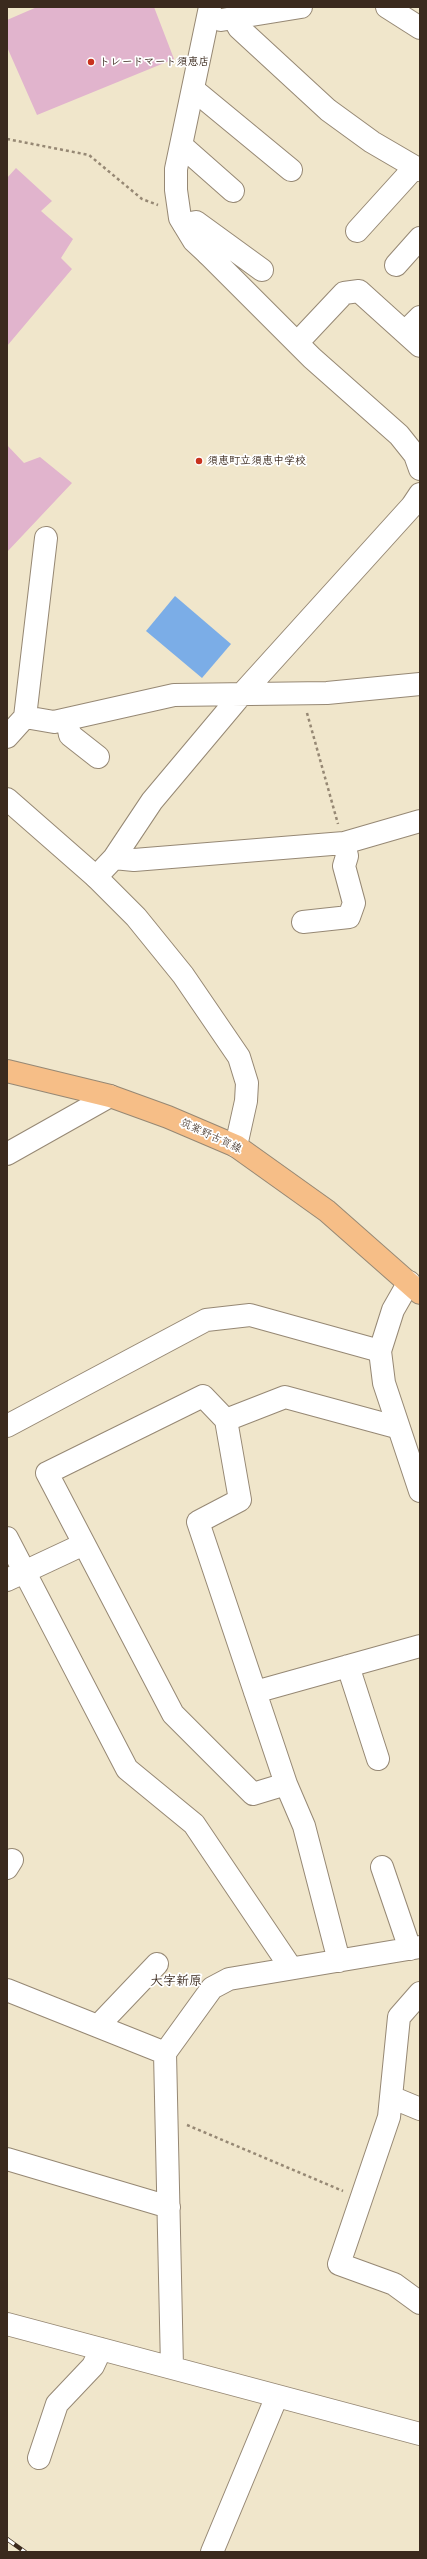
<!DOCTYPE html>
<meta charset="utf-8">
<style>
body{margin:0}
#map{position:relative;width:427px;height:2559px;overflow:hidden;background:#f0e6cb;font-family:"Patrick Hand",sans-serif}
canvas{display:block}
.frame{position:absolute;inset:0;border:8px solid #3b2a1e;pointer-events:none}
</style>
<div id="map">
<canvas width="427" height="2559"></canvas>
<div class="frame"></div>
</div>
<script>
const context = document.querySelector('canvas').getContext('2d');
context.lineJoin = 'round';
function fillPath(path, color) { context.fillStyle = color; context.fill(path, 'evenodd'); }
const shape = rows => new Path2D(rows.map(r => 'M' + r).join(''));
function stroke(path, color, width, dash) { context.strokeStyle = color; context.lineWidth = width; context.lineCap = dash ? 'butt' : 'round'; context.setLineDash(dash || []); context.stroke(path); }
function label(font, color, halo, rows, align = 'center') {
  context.font = font + ' "Patrick Hand","Klee One",sans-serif'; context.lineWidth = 3.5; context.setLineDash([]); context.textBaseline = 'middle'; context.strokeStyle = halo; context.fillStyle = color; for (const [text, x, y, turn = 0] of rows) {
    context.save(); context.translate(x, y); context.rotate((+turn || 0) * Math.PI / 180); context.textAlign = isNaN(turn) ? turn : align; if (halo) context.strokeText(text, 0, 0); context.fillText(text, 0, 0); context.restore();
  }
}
fillPath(shape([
 [175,596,231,644,202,678,146,631]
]), '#7bade7');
fillPath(shape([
 [37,7,154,7,174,59,37,115,7,47,7,20],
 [16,168,52,201,41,211,73,239,61,258,72,269,7,346,7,178],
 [7,445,24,463,40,457,72,483,7,552]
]), '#e1b4cd');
const minor = shape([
 [387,7,420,28],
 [234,19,239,28,328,110,372,142,420,170],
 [221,20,301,7],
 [194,90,291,170],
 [182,146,233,191],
 [184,224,196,222,262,270],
 [357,231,415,167],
 [208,254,312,358,399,435,415,455,420,469],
 [396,265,420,238],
 [405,332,420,317],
 [297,343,344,293,359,291,420,346],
 [25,717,54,722,174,695,327,693,420,684],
 [67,720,70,735,98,757],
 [7,737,25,717,46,538],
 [114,858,134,860,344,843,420,821],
 [96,877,114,858,152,801,241,695,412,506,420,494],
 [303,922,349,917,354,903,344,866,347,856,344,843],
 [7,1154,110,1096],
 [226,1420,240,1500,198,1522,286,1784],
 [7,1426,206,1320,250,1315,380,1351],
 [7,1538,127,1769,194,1824,291,1968],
 [7,1580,84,1544],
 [348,1666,378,1759],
 [255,1692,420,1646],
 [382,1867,410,1949],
 [7,1868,12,1860],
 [339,1961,304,1826,286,1784,253,1794,173,1714,47,1473,203,1396,226,1420,285,1397,392,1426],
 [7,1990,165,2053],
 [420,1993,399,2017,389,2117,339,2264,394,2284,420,2303],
 [98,2026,157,1964],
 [391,2097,420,2109],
 [7,2159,169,2207],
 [7,2324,420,2434],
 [172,2367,165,2053,212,1988,229,1979,420,1947],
 [39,2458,57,2404,93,2366,101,2349],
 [212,2552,277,2396]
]);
const tertiary = shape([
 [208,254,194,241,180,218,176,190,176,169,210,7],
 [7,799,96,877,136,917,183,975,239,1057,247,1083,246,1101,236,1146],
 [409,1282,393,1310,380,1351,384,1383,420,1491]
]);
const primary = shape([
 [7,1071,110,1096,168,1117,236,1146,327,1211,420,1293]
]);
stroke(minor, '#968874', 24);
stroke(tertiary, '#968874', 24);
stroke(primary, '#968874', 24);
stroke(shape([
 [7,139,89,155,142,199,158,205],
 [307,713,338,824],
 [187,2125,343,2191]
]), '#968874', 2.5, [3, 3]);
stroke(minor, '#fff', 22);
stroke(tertiary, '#fff', 22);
stroke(primary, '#f6be87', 22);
const rail = shape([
 [7,2539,25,2552]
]);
stroke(rail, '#3b2a1e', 4.5);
stroke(rail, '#fff', 3, [9]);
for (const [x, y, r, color] of [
 [91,62,4,"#c8321e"],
 [199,461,4,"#c8321e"]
]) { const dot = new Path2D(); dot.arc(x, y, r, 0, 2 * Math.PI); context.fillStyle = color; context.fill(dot); stroke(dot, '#fff', 1.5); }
label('bold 11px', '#3b2a1e', '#fff', [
 ["トレードマート須恵店",99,62],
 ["須恵町立須恵中学校",207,461]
], 'left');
label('11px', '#3b2a1e', '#fff', [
 ["筑紫野古賀線",211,1136,25]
]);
label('bold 13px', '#3b2a1e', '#fff', [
 ["大字新原",176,1982]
]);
</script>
